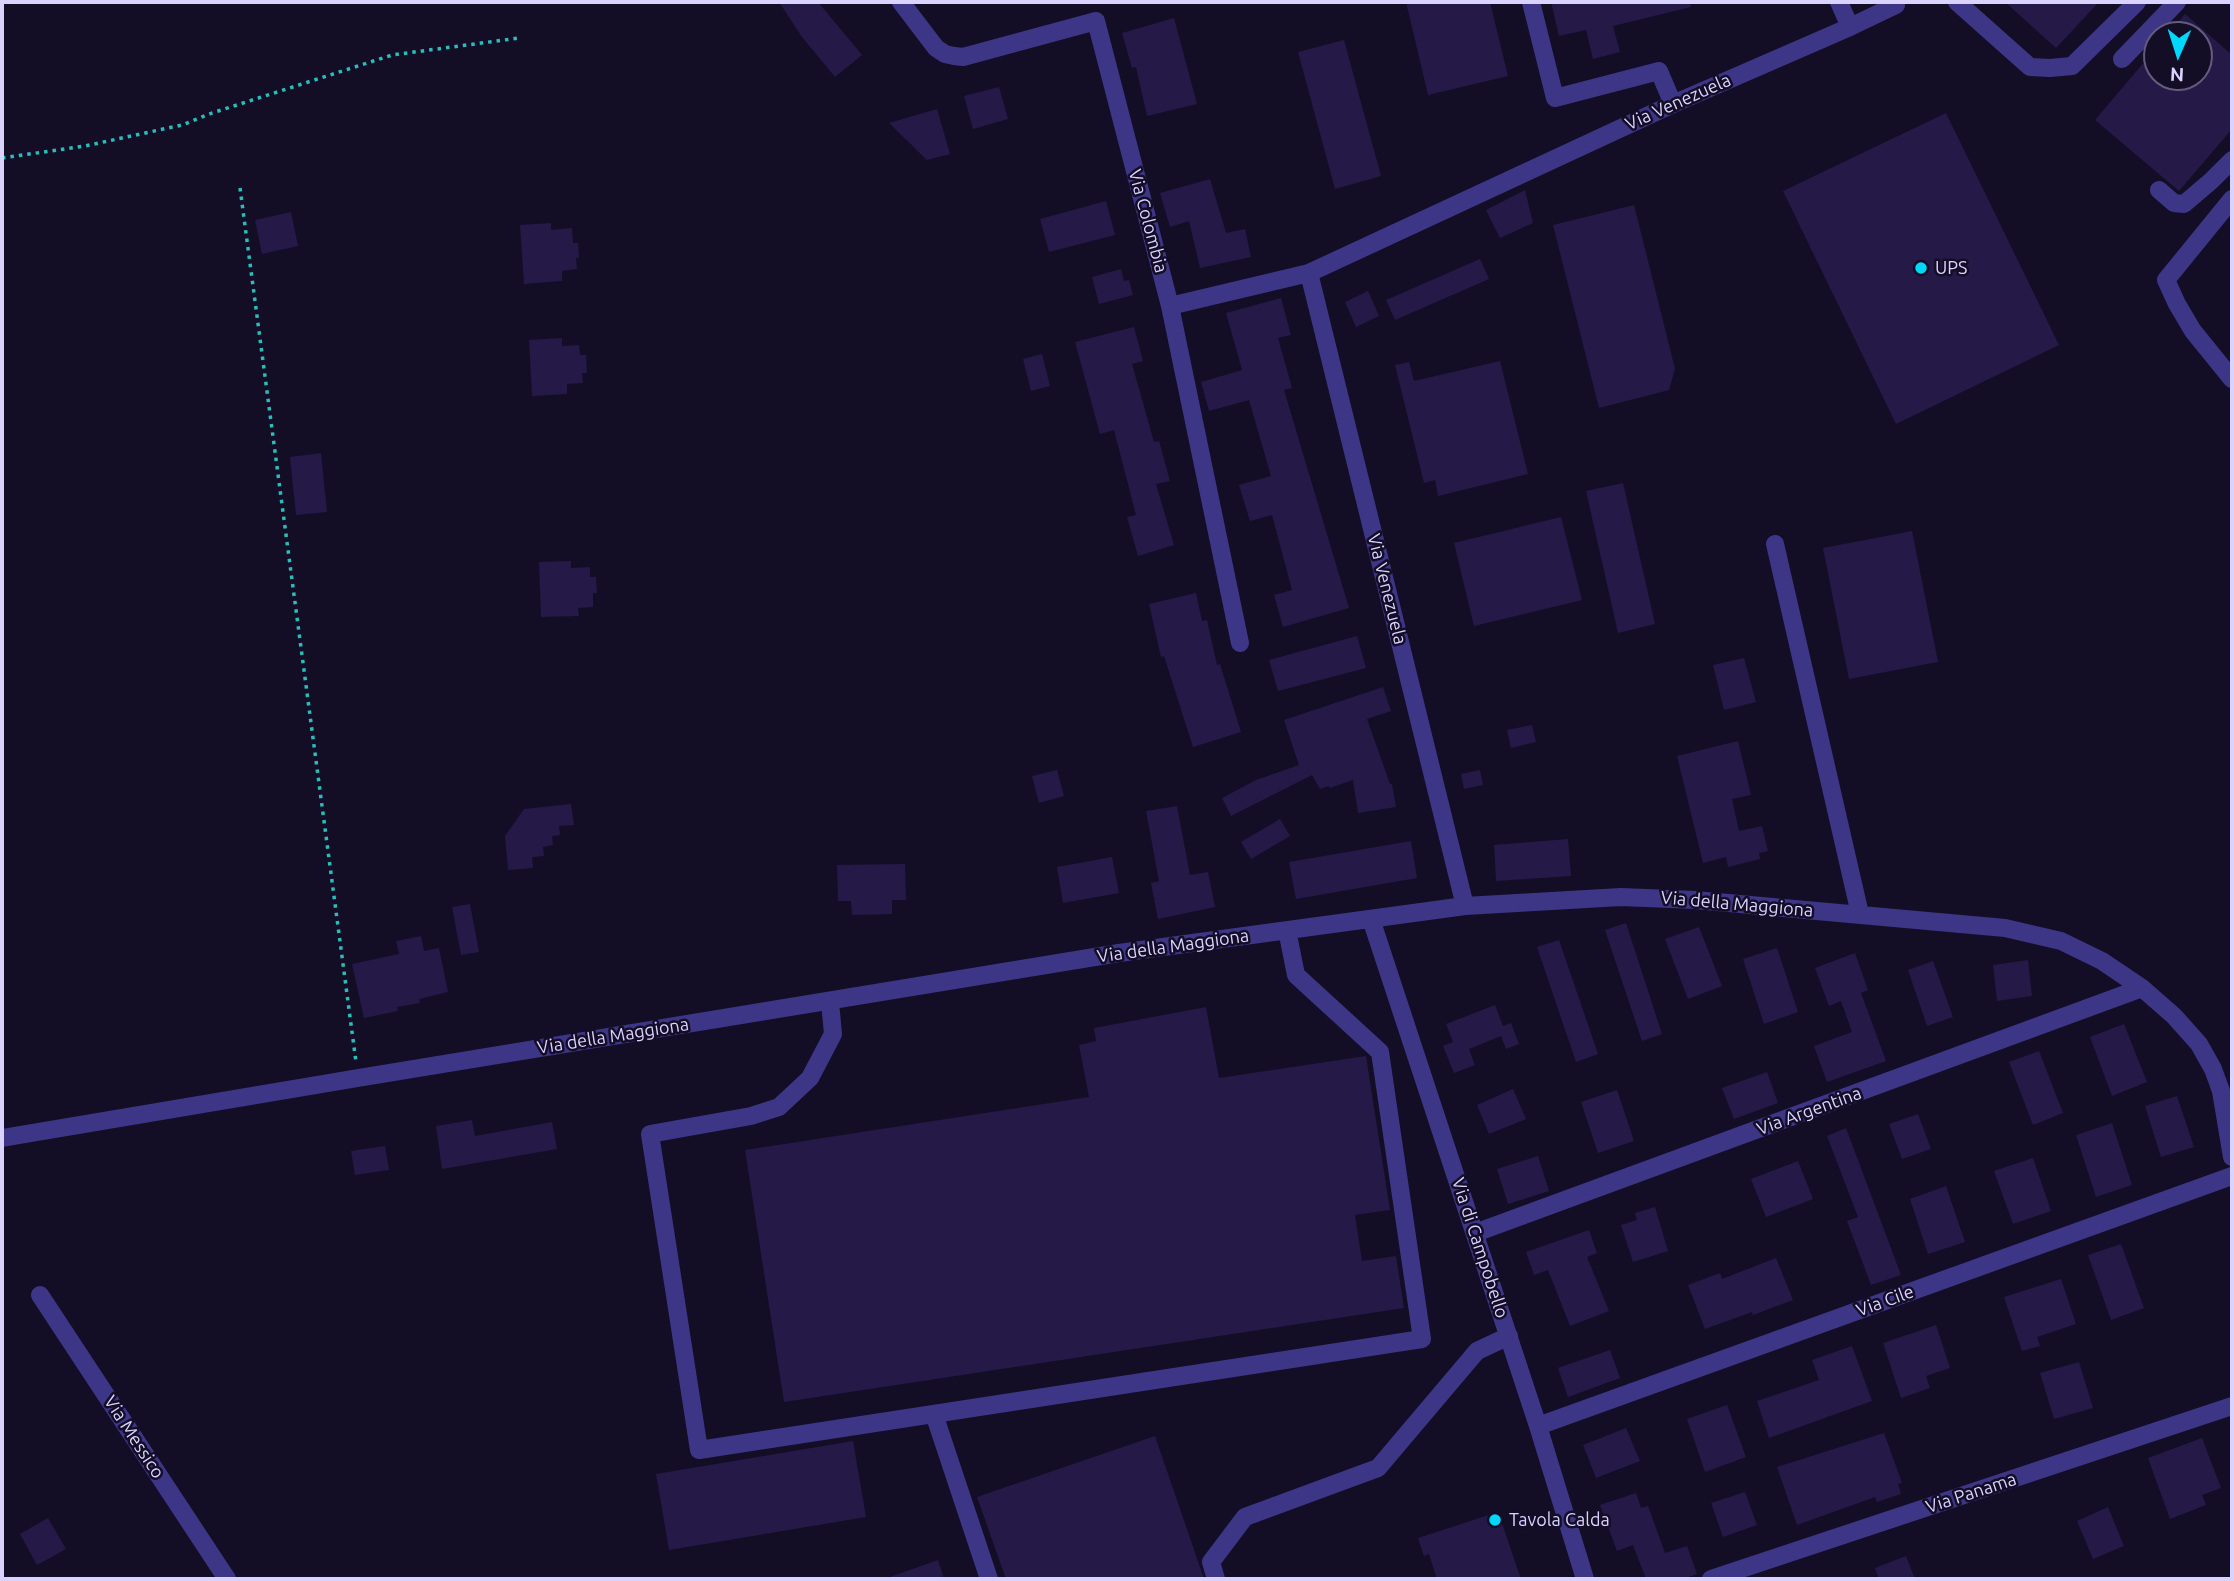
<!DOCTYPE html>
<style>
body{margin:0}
#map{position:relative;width:2234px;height:1581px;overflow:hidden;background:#130e26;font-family:Ubuntu,sans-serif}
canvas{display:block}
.frame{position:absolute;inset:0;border:4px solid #dad2ff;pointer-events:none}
.north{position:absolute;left:2143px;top:21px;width:70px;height:70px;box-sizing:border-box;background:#130e26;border:2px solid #635c7d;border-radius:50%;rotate:183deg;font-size:19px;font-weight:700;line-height:28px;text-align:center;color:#dad2ff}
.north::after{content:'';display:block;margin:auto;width:24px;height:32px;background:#00d7fd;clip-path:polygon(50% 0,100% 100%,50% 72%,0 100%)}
</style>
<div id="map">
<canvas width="2234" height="1581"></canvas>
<div class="frame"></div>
<div class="north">N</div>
</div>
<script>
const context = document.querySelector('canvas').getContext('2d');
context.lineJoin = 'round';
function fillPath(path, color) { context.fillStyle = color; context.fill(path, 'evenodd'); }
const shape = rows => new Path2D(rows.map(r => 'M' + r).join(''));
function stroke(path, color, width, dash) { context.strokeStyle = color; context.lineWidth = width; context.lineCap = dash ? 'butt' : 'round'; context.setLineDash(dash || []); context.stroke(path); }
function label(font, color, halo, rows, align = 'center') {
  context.font = font + ' Ubuntu,sans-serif'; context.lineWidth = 5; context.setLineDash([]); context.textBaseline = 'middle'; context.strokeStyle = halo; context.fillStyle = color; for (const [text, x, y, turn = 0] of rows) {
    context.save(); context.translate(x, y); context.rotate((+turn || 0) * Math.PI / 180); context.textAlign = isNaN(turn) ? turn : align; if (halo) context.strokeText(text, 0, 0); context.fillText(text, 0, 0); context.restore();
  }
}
fillPath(shape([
 [779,2,818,2,862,55,835,77,802,37],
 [1406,2,1490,2,1508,76,1428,95],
 [1551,2,1690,2,1691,7,1613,26,1620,52,1593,59,1586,30,1559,36],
 [2005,2,2099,2,2056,48],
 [2185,14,2232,55,2232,129,2179,191,2095,120,2157,47,2157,77,2199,77,2199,35,2168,35],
 [1174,18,1197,104,1147,116,1136,67,1132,68,1122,33],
 [1344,40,1381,176,1335,189,1298,52],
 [999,87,1008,119,973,129,964,96],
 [937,109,950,154,927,160,889,123],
 [1946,113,2059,345,1896,424,1783,191],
 [1210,179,1226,233,1245,229,1251,257,1200,268,1189,221,1170,227,1160,193],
 [1525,190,1533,223,1500,238,1486,210],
 [1106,201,1115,235,1049,252,1040,219],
 [1634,205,1675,369,1669,390,1599,408,1553,225],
 [291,212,298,246,262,254,255,220],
 [551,223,551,230,572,228,573,243,578,243,579,258,576,258,577,269,562,271,562,281,524,284,520,225],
 [1480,259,1489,279,1395,320,1386,300],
 [1121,269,1124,281,1129,280,1133,295,1099,304,1092,277],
 [1368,291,1379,316,1356,327,1345,302],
 [1281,298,1291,335,1278,338,1292,388,1284,390,1349,608,1283,627,1274,595,1292,590,1272,515,1250,521,1239,485,1271,476,1249,400,1209,411,1201,382,1242,370,1226,313],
 [1134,327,1143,361,1132,364,1154,442,1159,441,1170,481,1156,484,1174,545,1138,556,1127,517,1136,515,1114,430,1100,434,1075,342],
 [562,338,562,346,579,345,580,355,586,355,587,373,582,373,583,383,567,384,567,394,532,396,529,340],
 [1042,354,1050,386,1031,391,1023,359],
 [1500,361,1528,474,1438,496,1435,480,1424,483,1395,365,1409,362,1414,381],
 [321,453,327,512,296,515,290,457],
 [1623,483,1655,624,1618,633,1586,491],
 [1561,517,1582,600,1474,626,1454,543],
 [1912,531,1938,662,1849,679,1823,548],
 [571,561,571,568,590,567,590,577,596,577,597,593,593,593,593,607,578,608,579,616,541,617,539,562],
 [1196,593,1202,621,1207,620,1217,665,1220,664,1241,732,1193,747,1164,656,1161,657,1149,604],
 [1357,636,1366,668,1278,691,1269,660],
 [1744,658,1756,702,1724,710,1713,665],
 [1383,687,1391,711,1367,719,1390,784,1392,784,1396,807,1358,813,1353,780,1330,788,1329,786,1320,789,1312,775,1231,816,1222,798,1256,780,1299,765,1284,720],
 [1532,725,1536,742,1511,748,1507,730],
 [1738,741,1751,795,1732,799,1739,831,1762,826,1768,851,1759,853,1760,859,1728,867,1726,857,1703,863,1677,756],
 [1057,770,1064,796,1039,803,1032,776],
 [1480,770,1483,785,1464,789,1461,774],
 [571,804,574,825,559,826,560,835,552,836,553,845,543,847,544,856,532,857,533,868,508,870,505,836,524,809],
 [1177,806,1190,875,1208,872,1215,907,1158,919,1151,883,1159,881,1146,811],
 [1280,819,1290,836,1251,859,1241,842],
 [1568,839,1571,876,1496,881,1494,845],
 [1411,841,1417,878,1296,899,1289,862],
 [1112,857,1119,893,1063,903,1057,867],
 [905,864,906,900,892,900,892,914,852,915,851,901,838,901,837,865],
 [470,904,479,952,461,955,452,907],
 [1626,923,1662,1034,1642,1041,1605,930],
 [1699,927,1722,986,1688,999,1665,939],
 [421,936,424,951,439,948,448,992,419,999,420,1003,397,1007,398,1011,364,1018,352,964,399,954,396,941],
 [1559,940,1598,1054,1576,1062,1537,947],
 [1777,948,1798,1012,1764,1024,1743,959],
 [1855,953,1868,990,1861,993,1886,1061,1827,1082,1814,1046,1852,1032,1841,1001,1829,1006,1815,968],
 [2028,960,2032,996,1997,1001,1993,965],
 [1933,961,1953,1017,1927,1026,1908,970],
 [1495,1005,1503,1026,1511,1023,1519,1044,1506,1049,1501,1036,1469,1049,1475,1065,1454,1073,1443,1046,1453,1042,1446,1024],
 [1206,1007,1219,1078,1366,1056,1390,1210,1355,1215,1362,1261,1396,1256,1404,1308,784,1402,745,1150,1089,1097,1079,1045,1096,1041,1094,1028],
 [2124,1024,2147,1082,2112,1096,2090,1037],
 [2039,1051,2063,1113,2033,1125,2009,1062],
 [1767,1072,1778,1103,1734,1119,1722,1088],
 [1513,1089,1526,1119,1489,1134,1477,1105],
 [1617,1090,1634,1141,1598,1153,1581,1102],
 [2177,1096,2194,1147,2161,1157,2145,1106],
 [1918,1114,1931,1149,1902,1159,1889,1124],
 [472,1120,475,1136,552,1122,557,1149,442,1169,436,1126],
 [2112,1123,2132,1185,2096,1197,2076,1135],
 [1846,1128,1901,1275,1871,1285,1847,1221,1858,1217,1827,1136],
 [385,1146,389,1170,355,1175,351,1151],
 [1538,1156,1549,1191,1508,1204,1497,1169],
 [2033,1158,2051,1211,2013,1224,1994,1171],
 [1798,1161,1813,1199,1766,1217,1751,1179],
 [1946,1186,1965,1242,1928,1254,1910,1199],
 [1655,1207,1668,1251,1633,1262,1621,1225,1637,1220,1635,1213],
 [1589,1230,1597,1253,1587,1257,1609,1311,1570,1326,1548,1270,1534,1275,1526,1252],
 [2121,1244,2144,1308,2111,1320,2088,1255],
 [1776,1258,1793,1300,1753,1315,1752,1312,1705,1329,1688,1285,1720,1273,1722,1279],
 [2061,1279,2076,1324,2037,1337,2040,1346,2022,1351,2004,1297],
 [1936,1325,1950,1368,1926,1376,1930,1388,1901,1398,1883,1343],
 [1852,1346,1872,1401,1769,1438,1757,1401,1819,1380,1812,1360],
 [1610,1350,1620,1378,1568,1397,1558,1368],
 [2079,1362,2093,1408,2054,1419,2040,1373],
 [1727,1405,1746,1457,1705,1472,1687,1419],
 [1626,1428,1640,1461,1596,1478,1583,1445],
 [1884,1433,1902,1483,1898,1484,1901,1494,1877,1502,1875,1497,1797,1525,1777,1467],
 [1155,1436,1204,1579,1006,1579,977,1497],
 [2202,1438,2221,1488,2202,1495,2206,1505,2170,1519,2148,1458],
 [853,1441,866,1517,669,1550,656,1474],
 [1745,1492,1757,1525,1723,1537,1711,1503],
 [1636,1493,1641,1508,1648,1506,1665,1553,1687,1546,1697,1574,1683,1579,1646,1579,1633,1545,1617,1551,1600,1505],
 [2108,1507,2124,1546,2093,1559,2077,1521],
 [1498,1512,1521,1579,1437,1579,1429,1554,1424,1556,1418,1538],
 [48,1518,66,1549,37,1565,20,1534],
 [1906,1556,1915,1579,1879,1579,1875,1568],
 [938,1560,944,1579,890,1579,890,1577]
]), '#251948');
stroke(shape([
 [2,158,85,146,182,125,212,113,392,55,519,38],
 [240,188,356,1062]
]), '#29bdbb', 3.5, [3.5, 5]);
stroke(shape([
 [901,2,936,48,945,54,954,56,963,57,1096,21,1170,306,1240,643],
 [1531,2,1555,98,1659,71,1673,104],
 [1839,2,1850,27],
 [1957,2,2030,67,2050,68,2072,66,2137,2],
 [2122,59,2177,2],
 [2159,190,2174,203,2184,204,2211,181,2232,160],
 [2232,199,2166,280,2177,304,2193,331,2232,379],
 [1309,273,1465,906],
 [1170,306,1309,273,1673,104,1850,27,1896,5],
 [1775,544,1860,914],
 [1371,919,1538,1426,1585,1579],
 [830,1002,833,1034,810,1078,779,1107,751,1116,650,1134,699,1450,1422,1339,1380,1052,1296,975,1287,930],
 [2,1138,358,1078,1119,953,1465,906,1621,897,1695,900,2005,928,2061,941,2102,961,2142,988,2174,1016,2199,1044,2213,1069,2221,1091,2232,1157],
 [1475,1233,2142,988],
 [40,1295,227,1579],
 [934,1414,989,1579],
 [1538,1426,2232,1176],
 [1216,1579,1211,1562,1245,1517,1378,1468,1477,1351,1509,1336],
 [1711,1579,2232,1406]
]), '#3d3687', 18);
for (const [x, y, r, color] of [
 [1921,268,7,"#00d7fd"],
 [1495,1520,7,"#00d7fd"]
]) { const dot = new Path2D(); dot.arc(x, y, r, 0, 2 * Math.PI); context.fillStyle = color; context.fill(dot); stroke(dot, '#130e26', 2.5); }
label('18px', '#dad2ff', '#130e26', [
 ["Via Venezuela",1678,102,-24],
 ["Via Colombia",1148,221,75],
 ["Via Venezuela",1387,589,76],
 ["Via della Maggiona",1737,904,5],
 ["Via della Maggiona",1173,946,-8],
 ["Via della Maggiona",613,1036,-9],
 ["Via Argentina",1809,1111,-20],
 ["Via di Campobello",1480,1248,72],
 ["Via Cile",1885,1301,-20],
 ["Via Messico",134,1437,57],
 ["Via Panama",1971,1493,-18]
]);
label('18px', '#dad2ff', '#130e26', [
 ["UPS",1935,268],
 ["Tavola Calda",1509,1520]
], 'left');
</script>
